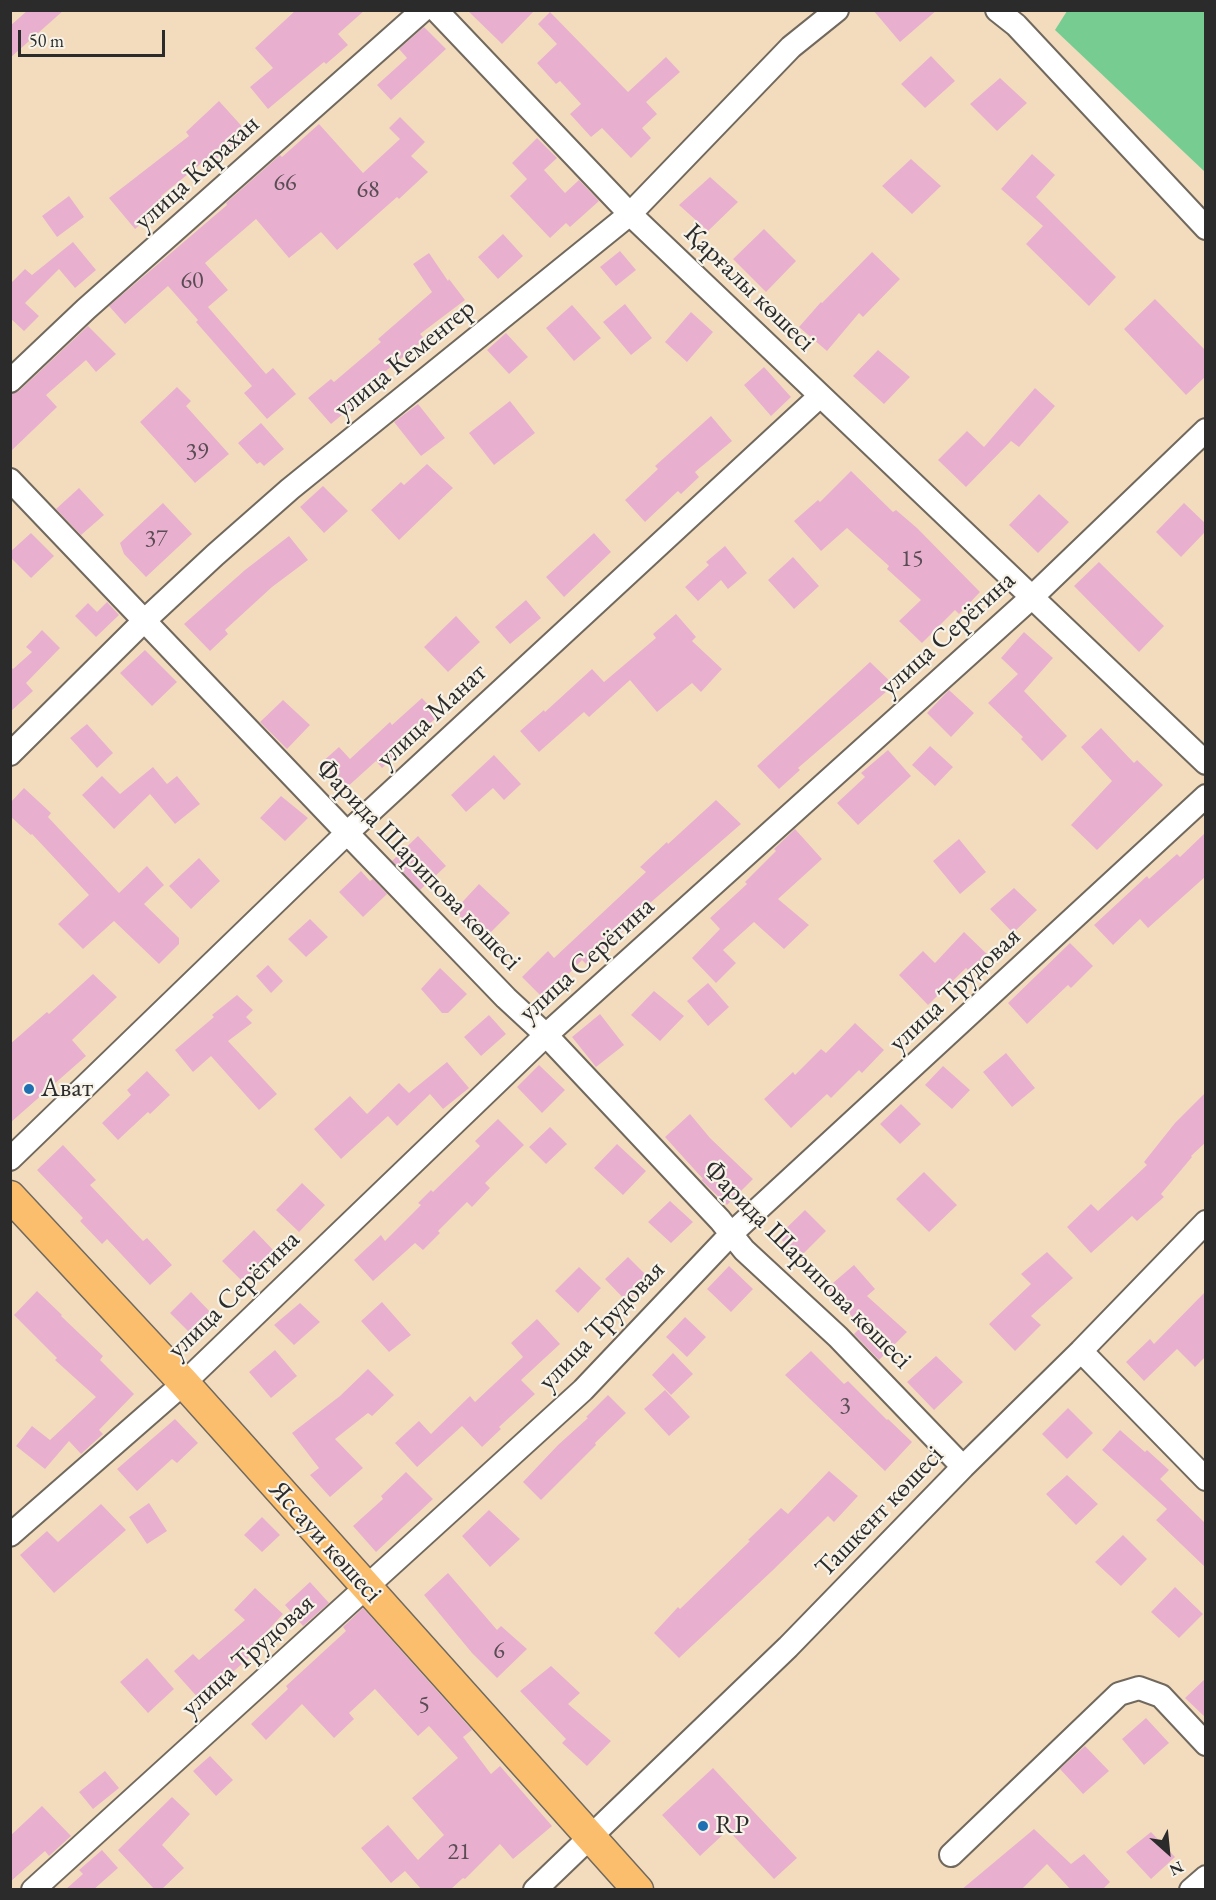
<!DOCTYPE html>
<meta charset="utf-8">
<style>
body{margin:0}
#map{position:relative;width:1216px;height:1900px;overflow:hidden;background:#f3dcbe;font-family:"EB Garamond",serif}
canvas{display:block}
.frame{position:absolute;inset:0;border:12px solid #2b2b2b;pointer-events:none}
.north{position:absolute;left:1138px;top:1822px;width:60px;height:60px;-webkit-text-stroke:4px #f7f3e8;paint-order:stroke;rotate:153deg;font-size:16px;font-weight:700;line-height:24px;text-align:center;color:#2b2b2b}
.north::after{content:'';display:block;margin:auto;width:21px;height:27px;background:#2b2b2b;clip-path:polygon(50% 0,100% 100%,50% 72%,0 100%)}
.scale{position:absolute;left:18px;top:30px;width:147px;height:27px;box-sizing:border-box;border:3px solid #2b2b2b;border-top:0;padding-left:8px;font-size:18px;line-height:21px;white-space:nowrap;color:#2b2b2b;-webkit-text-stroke:4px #f7f3e8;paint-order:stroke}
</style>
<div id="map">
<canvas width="1216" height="1900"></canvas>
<div class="frame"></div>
<div class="north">N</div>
<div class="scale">50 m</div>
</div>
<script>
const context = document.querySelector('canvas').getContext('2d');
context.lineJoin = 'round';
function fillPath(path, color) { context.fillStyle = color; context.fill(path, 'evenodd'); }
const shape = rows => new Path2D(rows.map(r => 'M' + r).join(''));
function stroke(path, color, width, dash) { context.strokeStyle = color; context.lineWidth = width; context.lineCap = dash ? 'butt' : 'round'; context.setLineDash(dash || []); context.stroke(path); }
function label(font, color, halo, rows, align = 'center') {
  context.font = font + ' "EB Garamond",serif'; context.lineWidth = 4.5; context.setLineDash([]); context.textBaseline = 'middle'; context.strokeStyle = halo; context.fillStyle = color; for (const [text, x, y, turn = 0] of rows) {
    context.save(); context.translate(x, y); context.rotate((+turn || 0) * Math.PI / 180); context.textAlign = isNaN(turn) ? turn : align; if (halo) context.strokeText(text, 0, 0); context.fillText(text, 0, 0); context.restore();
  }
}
fillPath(shape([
 [1067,11,1205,11,1205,172,1055,30]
]), '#77cd91');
fillPath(shape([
 [28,10,64,10,10,58,10,26],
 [296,10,365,10,338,34,348,45,326,64,324,62,268,109,250,87,273,68,255,48],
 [467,10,535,10,502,44],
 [873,10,937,10,900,42],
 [550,12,628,92,666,57,680,72,646,102,657,114,642,128,651,138,631,158,602,128,591,137,570,114,581,104,560,81,556,84,537,63,557,44,538,24],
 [424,27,446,49,391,100,377,85,407,58,399,49],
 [931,56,955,81,925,108,901,84],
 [1000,78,1027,103,997,131,970,104],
 [219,101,247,132,213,162,209,157,161,196,167,202,135,229,109,198,189,136,186,132],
 [400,117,425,142,411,156,428,172,399,199,397,197,337,250,321,232,289,258,256,219,205,263,228,290,208,307,266,374,273,368,296,394,267,419,244,393,252,386,196,322,198,320,168,286,125,324,109,306,227,205,226,203,280,155,282,157,319,124,363,173,400,139,389,128],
 [537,138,557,158,544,170,565,193,579,180,599,201,570,227,566,223,550,238,510,196,527,179,512,163],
 [1032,154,1055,175,1036,197,1116,277,1089,306,1026,244,1043,226,1001,189],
 [911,159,941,186,912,214,882,186],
 [710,177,738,202,708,231,679,205],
 [69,196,84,217,57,237,42,216],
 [764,229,796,261,766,292,733,259],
 [503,234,523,256,498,279,478,257],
 [73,242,96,270,75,288,59,269,25,303,39,316,24,331,10,318,10,284,25,269,32,275],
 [620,251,636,270,616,286,600,267],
 [872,252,900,279,863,317,859,313,827,351,799,327,821,302,822,303],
 [429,253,448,281,449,279,465,300,420,334,425,339,350,400,354,405,331,424,308,398,331,379,334,382,381,342,378,339,432,292,413,264],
 [1155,299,1206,351,1206,376,1186,395,1124,329],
 [625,304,652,338,631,355,603,322],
 [572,305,601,338,574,361,546,328],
 [691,312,713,332,687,362,665,342],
 [88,326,116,354,96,372,86,360,46,395,57,407,10,452,10,394,19,391],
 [506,333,528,357,509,374,487,350],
 [878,350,910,377,884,404,853,376],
 [764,367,791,397,771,416,744,385],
 [177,387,191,401,186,406,229,454,195,483,140,422],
 [1035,388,1055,406,1019,447,1011,441,966,487,938,460,967,431,984,447],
 [510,401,535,433,494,465,469,433],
 [418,404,445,438,421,456,394,422],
 [711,416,732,441,695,472,699,477,681,494,678,491,645,522,625,500,658,469,655,466],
 [261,423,284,449,264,466,260,462,257,464,238,443],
 [427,464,453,488,399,540,371,510,401,482,404,485],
 [851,471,893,512,896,510,917,528,980,592,959,614,955,610,922,643,899,621,921,600,887,569,889,566,847,528,821,551,794,521,818,500,820,502],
 [323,486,348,511,324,533,300,507],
 [79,488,104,515,81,535,56,509],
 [1039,494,1069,522,1038,553,1009,525],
 [163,503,192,534,146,577,124,554,120,543],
 [1184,503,1206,524,1206,531,1181,557,1156,532],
 [31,533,54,556,31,578,10,557,10,552],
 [594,533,611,552,564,597,546,577],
 [289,536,308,560,272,587,225,630,228,634,210,651,184,624,245,570],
 [725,546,747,573,728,589,721,580,698,601,685,587,709,565,706,562],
 [793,557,819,586,794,609,768,580],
 [1099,562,1164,626,1139,652,1074,586],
 [526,600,541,618,510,644,495,627],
 [107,602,119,615,96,637,75,616,88,603,97,612],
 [676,614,696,637,692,641,722,669,701,692,692,683,657,712,630,680,589,717,584,712,539,752,520,731,544,710,545,712,592,669,604,682,656,638,653,634],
 [456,616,480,642,448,672,424,647],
 [42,630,60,648,26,683,33,691,10,712,10,666,13,669,32,652,26,647],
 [1024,632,1053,658,1024,691,1067,736,1042,761,1021,739,1023,737,988,703,1018,674,1001,658],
 [145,650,177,682,152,706,120,673],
 [870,662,894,685,798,768,800,770,779,789,757,766],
 [949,690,974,713,951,737,927,713],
 [422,698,438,716,382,768,376,761,345,789,321,763,339,747,350,759,390,722,392,725],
 [283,700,310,725,287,749,260,722],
 [87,724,113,753,97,768,70,738],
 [1101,728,1134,763,1137,760,1163,785,1097,850,1071,825,1112,781,1081,747],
 [930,746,953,767,935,786,912,765],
 [888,750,911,776,858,825,837,803,865,777,861,773],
 [494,755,521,784,504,800,493,788,466,812,451,795],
 [153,767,167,784,177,776,200,804,175,824,150,794,114,829,82,795,102,776,120,794],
 [24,788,51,813,48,817,119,893,147,866,164,885,144,904,179,938,179,944,159,964,114,921,83,949,58,924,89,895,32,834,31,835,10,816,10,803],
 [281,796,308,818,285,841,260,818],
 [716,800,741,824,650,903,652,906,586,964,582,960,544,999,522,977,548,951,554,958,646,872,640,867,667,842,668,844],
 [795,829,822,859,778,899,809,925,784,949,754,922,723,950,736,963,716,983,692,958,720,929,710,918,747,884,745,882,776,851,774,849],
 [1206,832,1206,876,1148,928,1140,919,1113,945,1094,925,1147,876,1149,879,1177,854,1180,857],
 [418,836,446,866,420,890,392,861],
 [959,839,986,872,960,894,933,861],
 [199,858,220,881,191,909,169,886],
 [361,871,370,881,373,879,387,894,363,917,339,892],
 [479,884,510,913,484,939,454,911],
 [1014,888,1037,910,1013,933,990,909],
 [310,919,328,937,306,957,288,939],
 [964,932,989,956,972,974,966,968,928,1005,899,975,923,951,935,963],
 [1070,943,1093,966,1071,988,1068,985,1027,1024,1008,1003],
 [268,965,283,981,271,993,256,976],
 [440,968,467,994,448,1013,442,1013,421,989],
 [93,974,117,997,72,1040,86,1056,10,1123,10,1044,47,1012,49,1014],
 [708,983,729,1007,708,1026,687,1001],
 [654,991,684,1016,660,1041,631,1015],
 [237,995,253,1010,246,1017,252,1023,228,1041,277,1094,259,1110,211,1056,193,1072,175,1050,214,1017,212,1015],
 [600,1014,624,1045,596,1067,572,1037],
 [489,1015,506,1034,481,1056,464,1037],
 [855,1023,884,1050,862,1073,859,1070,831,1098,827,1094,791,1128,764,1099,793,1072,795,1075,821,1049,826,1053],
 [1006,1053,1035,1088,1012,1107,983,1072],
 [447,1062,469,1088,443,1109,430,1094,397,1126,388,1116,341,1159,314,1129,350,1096,367,1114,399,1083,409,1093],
 [539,1065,565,1090,542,1113,517,1087],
 [943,1066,970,1090,952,1109,925,1085],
 [147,1071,170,1095,150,1114,148,1112,118,1140,102,1123,131,1095,127,1090],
 [1206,1092,1206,1142,1191,1156,1192,1157,1161,1194,1164,1197,1137,1221,1132,1216,1091,1253,1067,1227,1091,1204,1098,1211,1147,1165,1144,1162,1175,1123],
 [901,1104,921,1124,900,1144,880,1124],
 [690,1114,710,1138,753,1179,727,1205,701,1180,703,1179,665,1137],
 [498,1119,524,1145,485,1183,490,1188,472,1207,467,1202,438,1231,440,1233,423,1250,415,1243,373,1281,354,1260,381,1235,385,1241,421,1205,418,1203,431,1190,433,1192,480,1146,475,1141],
 [550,1127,567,1144,546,1164,529,1147],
 [617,1144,646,1171,623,1195,594,1168],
 [63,1145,96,1180,90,1185,143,1241,147,1238,172,1265,150,1285,107,1239,102,1244,80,1221,83,1218,37,1170],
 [924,1172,957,1205,929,1232,896,1199],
 [302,1183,325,1205,299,1232,276,1210],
 [670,1201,693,1222,671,1243,648,1222],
 [805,1210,826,1231,799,1258,778,1236],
 [254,1230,276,1253,244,1283,222,1261],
 [1047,1252,1073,1278,1031,1316,1041,1325,1015,1351,989,1324,1031,1284,1021,1274],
 [628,1257,650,1279,627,1302,605,1279],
 [854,1265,875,1289,867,1296,907,1332,879,1360,854,1334,861,1327,827,1288],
 [729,1266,753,1289,731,1312,707,1289],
 [579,1267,601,1288,578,1313,555,1291],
 [37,1291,62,1315,61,1316,103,1356,100,1360,134,1394,99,1430,103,1434,81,1454,69,1441,45,1469,16,1446,32,1426,50,1440,96,1397,55,1360,57,1358,14,1315],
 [1206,1291,1206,1356,1195,1367,1177,1349,1144,1381,1126,1362,1150,1339,1154,1344],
 [191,1292,215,1317,194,1337,170,1313],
 [382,1302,411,1335,389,1352,361,1321],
 [300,1303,320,1322,294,1345,274,1325],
 [685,1317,706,1337,687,1357,666,1337],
 [537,1319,560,1344,521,1380,535,1394,499,1427,501,1429,482,1447,462,1426,417,1467,395,1443,419,1421,431,1434,470,1396,475,1402,523,1357,511,1343],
 [275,1350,297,1376,271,1398,249,1372],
 [811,1351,844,1384,848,1381,887,1420,888,1419,912,1442,885,1471,785,1375],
 [673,1353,693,1374,671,1395,652,1375],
 [936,1356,963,1382,934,1410,907,1382],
 [368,1369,394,1395,372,1416,368,1413,335,1439,363,1468,330,1497,310,1475,319,1468,292,1433,340,1396],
 [665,1390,690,1417,669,1436,644,1409],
 [608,1395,626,1413,595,1443,596,1445,541,1500,523,1482,558,1445,588,1418,586,1417],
 [1068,1408,1093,1433,1067,1459,1042,1434],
 [175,1419,198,1443,177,1463,172,1459,137,1491,117,1469],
 [1120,1430,1145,1452,1147,1450,1169,1470,1160,1479,1206,1524,1206,1568,1156,1520,1167,1509,1102,1450],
 [829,1471,858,1496,834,1522,828,1516,772,1571,679,1658,654,1633,678,1607,680,1609,750,1541,748,1540,781,1508,788,1514],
 [406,1472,433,1499,376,1552,353,1526,383,1499,381,1496],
 [1067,1475,1098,1504,1076,1525,1046,1494],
 [149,1503,167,1531,147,1544,129,1517],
 [101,1504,126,1530,54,1593,20,1555,47,1531,58,1542],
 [489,1510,520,1539,490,1567,462,1536],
 [262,1517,280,1535,262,1552,244,1535],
 [1123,1535,1147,1559,1121,1586,1095,1562],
 [448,1573,497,1630,501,1626,527,1649,497,1678,472,1653,424,1595],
 [310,1582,329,1603,303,1626,285,1605],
 [1175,1587,1203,1614,1179,1638,1151,1612],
 [255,1588,283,1614,246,1654,249,1658,200,1700,174,1671,193,1654,199,1660,245,1620,234,1610],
 [363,1608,472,1730,463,1737,491,1774,500,1766,552,1826,513,1859,500,1844,465,1879,463,1878,450,1890,422,1890,405,1871,391,1883,361,1848,388,1825,418,1860,444,1835,412,1798,458,1758,429,1726,418,1736,375,1689,349,1713,354,1719,334,1738,302,1704,266,1740,251,1724,288,1689,286,1686,346,1631,343,1627],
 [147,1658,174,1689,148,1713,120,1682],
 [551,1666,580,1693,568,1704,611,1741,587,1766,562,1743,566,1739,520,1691],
 [1206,1678,1206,1718,1185,1698],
 [1146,1718,1169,1743,1144,1765,1122,1739],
 [1085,1746,1109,1771,1083,1794,1060,1769],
 [210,1756,233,1780,216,1796,193,1771],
 [713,1768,797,1858,774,1879,728,1830,700,1856,662,1815],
 [105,1771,119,1788,93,1809,79,1792],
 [172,1797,190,1814,162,1845,184,1868,161,1890,155,1890,118,1850],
 [42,1806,71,1836,49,1856,45,1851,10,1882,10,1836],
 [1034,1829,1071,1864,1084,1854,1110,1882,1102,1890,1071,1890,1047,1864,1021,1890,961,1890],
 [1151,1832,1175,1857,1151,1879,1126,1852],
 [102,1850,118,1868,93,1890,65,1890,83,1874,79,1870]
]), '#e8b0ce');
const minor = shape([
 [436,10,630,214,1206,763],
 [997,10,1016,25,1206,228],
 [10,381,86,309,423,10],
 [10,480,347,833,506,998,546,1035,720,1220,744,1250,838,1337,963,1467],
 [10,754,144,621,215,555,290,489,630,214,791,47,837,10],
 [10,1159,347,833,820,396],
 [1081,1351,1206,1479],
 [10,1535,184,1383,546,1035,1031,598,1206,430],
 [951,1855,1119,1694,1139,1688,1161,1696,1206,1744],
 [33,1890,583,1390,731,1234,1206,796],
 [535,1890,788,1647,963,1467,1081,1351,1206,1222],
 [1191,1890,1206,1877]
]);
const major = shape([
 [10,1196,184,1383,638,1890]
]);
stroke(minor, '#71695e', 26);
stroke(major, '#71695e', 33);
stroke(minor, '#fff', 22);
stroke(major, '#fabe6d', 30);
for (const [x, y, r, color] of [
 [29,1089,6,"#1f6fb2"],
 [703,1826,6,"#1f6fb2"]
]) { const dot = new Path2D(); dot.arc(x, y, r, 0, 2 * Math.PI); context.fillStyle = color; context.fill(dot); stroke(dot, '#f7f3e8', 2); }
label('24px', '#5a4c54', null, [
 ["66",285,183],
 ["68",368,190],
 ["60",192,281],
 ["39",197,452],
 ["37",156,539],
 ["15",912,559],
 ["3",845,1406],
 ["6",499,1651],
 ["5",424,1705],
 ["21",459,1852]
]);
label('27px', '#2b2b2b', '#f7f3e8', [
 ["улица Карахан",197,173,-42],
 ["Қарғалы көшесі",749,288,44],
 ["улица Кеменгер",405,359,-39],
 ["улица Серёгина",948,634,-42],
 ["улица Манат",432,716,-43],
 ["Фарида Шарипова көшесі",418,865,46],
 ["улица Серёгина",587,960,-42],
 ["улица Трудовая",955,990,-43],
 ["Фарида Шарипова көшесі",807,1265,45],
 ["улица Серёгина",234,1295,-44],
 ["улица Трудовая",602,1326,-46],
 ["Ташкент көшесі",880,1512,-46],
 ["Яссауи көшесі",325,1542,48],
 ["улица Трудовая",248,1656,-42]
]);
label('27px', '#2b2b2b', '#f7f3e8', [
 ["Ават",41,1089],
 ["RP",715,1826]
], 'left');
</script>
